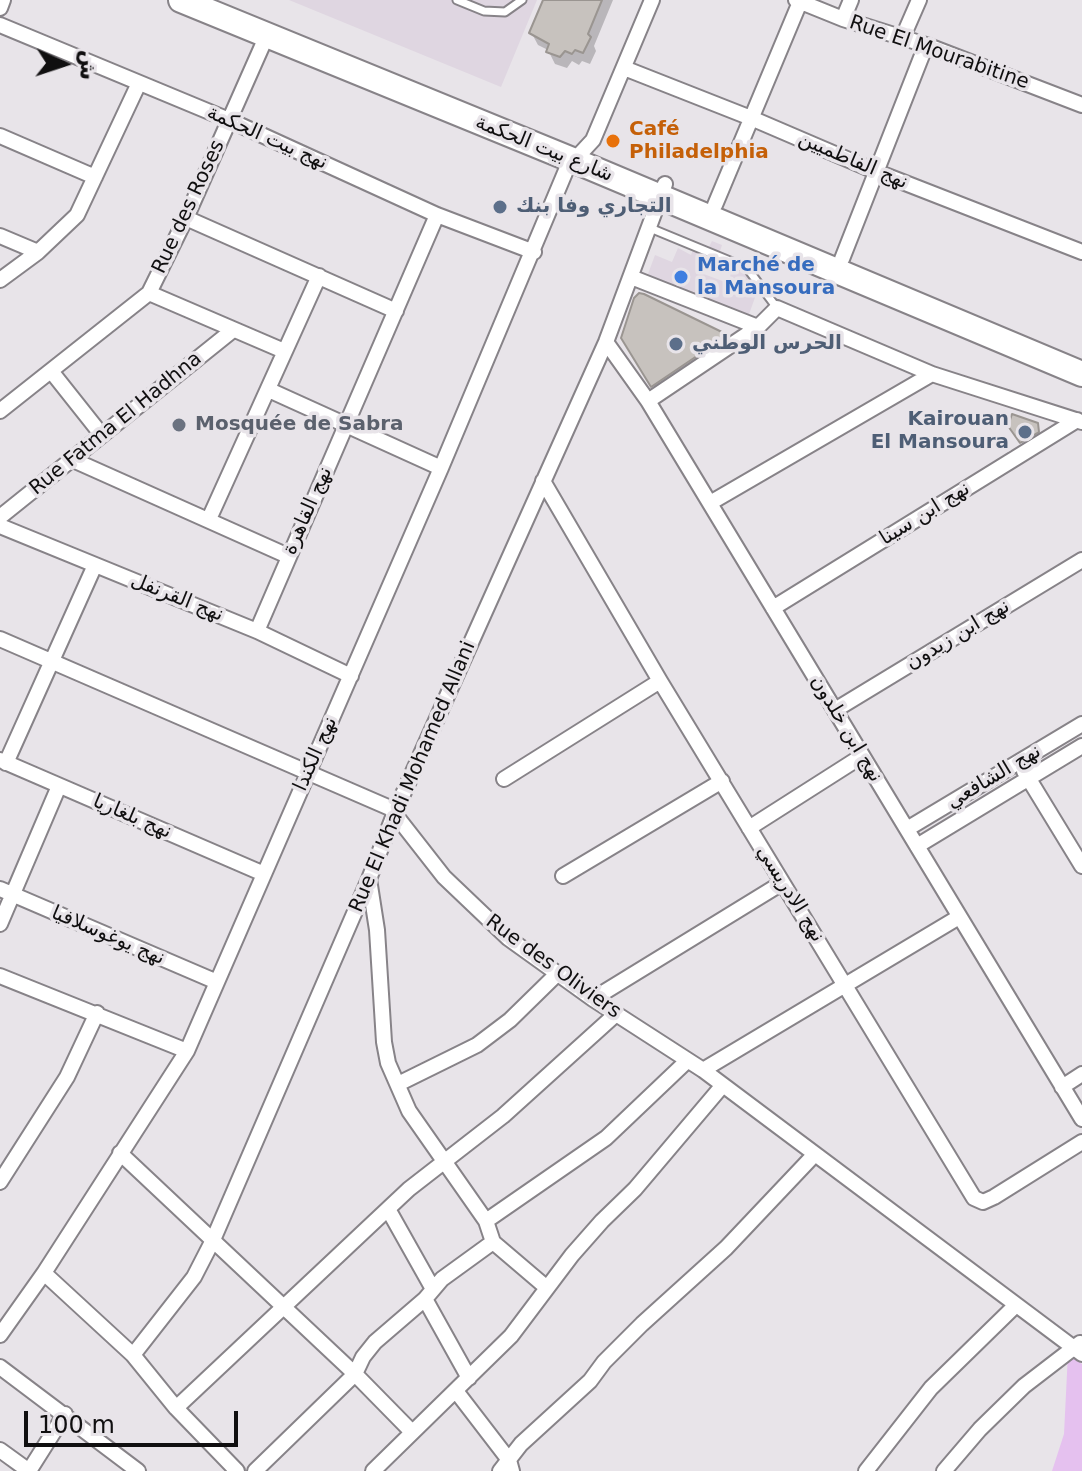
<!DOCTYPE html>
<meta charset="utf-8">
<style>
body{margin:0}
#map{position:relative;width:1082px;height:1471px;overflow:hidden;background:#e8e4e9;font-family:"DejaVu Sans","Noto Naskh Arabic",sans-serif}
canvas{display:block}
.north{position:absolute;left:24px;top:24px;width:80px;height:80px;-webkit-text-stroke:6px #e8e4e9;paint-order:stroke;rotate:93deg;font-size:22px;font-weight:700;line-height:32px;text-align:center;color:#100f10}
.north::after{content:'';display:block;margin:auto;width:28px;height:36px;background:#100f10;clip-path:polygon(50% 0,100% 100%,50% 72%,0 100%)}
.scale{position:absolute;left:24px;top:1411px;width:214px;height:36px;box-sizing:border-box;border:4px solid #100f10;border-top:0;padding-left:10px;font-size:24px;line-height:28px;white-space:nowrap;color:#100f10;-webkit-text-stroke:6px #e8e4e9;paint-order:stroke}
</style>
<div id="map">
<canvas width="1082" height="1471"></canvas>
<div class="north">ش</div>
<div class="scale">100 m</div>
</div>
<script>
const context = document.querySelector('canvas').getContext('2d');
context.lineJoin = 'round';
function fillPath(path, color) { context.fillStyle = color; context.fill(path, 'evenodd'); }
const shape = rows => new Path2D(rows.map(r => 'M' + r).join(''));
function stroke(path, color, width, dash) { context.strokeStyle = color; context.lineWidth = width; context.lineCap = dash ? 'butt' : 'round'; context.setLineDash(dash || []); context.stroke(path); }
function label(font, color, halo, rows, align = 'center') {
  context.font = font + ' "DejaVu Sans","Noto Naskh Arabic",sans-serif'; context.lineWidth = 7; context.setLineDash([]); context.textBaseline = 'middle'; context.strokeStyle = halo; context.fillStyle = color; for (const [text, x, y, turn = 0] of rows) {
    context.save(); context.translate(x, y); context.rotate((+turn || 0) * Math.PI / 180); context.textAlign = isNaN(turn) ? turn : align; if (halo) context.strokeText(text, 0, 0); context.fillText(text, 0, 0); context.restore();
  }
}
fillPath(shape([
 [289,0,537,0,501,87],
 [712,241,722,245,715,267,702,263,698,272,728,283,733,267,753,275,749,288,757,292,748,317,651,279,648,274,655,255,672,262,678,248,691,255,696,242,709,247]
]), '#dfd6e1');
fillPath(shape([
 [1068,1353,1082,1364,1082,1471,1052,1471,1064,1434]
]), '#e5c1ef');
fillPath(shape([
 [545,0,613,0,594,46,596,51,590,64,582,61,579,65,572,61,567,68,555,64,548,50,538,45,531,32],
 [639,296,727,336,733,348,660,397,623,338],
 [1037,425,1041,438,1025,448,1014,432]
]), '#0003');
const building = shape([
 [543,0,602,0,588,34,591,37,583,53,575,50,572,54,565,51,560,57,546,52,549,44,529,33,543,0],
 [639,293,644,294,728,335,651,387,621,338,634,298,639,293],
 [1012,414,1038,423,1039,432,1020,443,1008,426,1012,414]
]);
fillPath(building, '#c7c2be');
stroke(building, '#9a9591', 2);
const lane = shape([
 [457,0,484,11,505,12,522,0],
 [650,228,747,268,777,308]
]);
const street = shape([
 [796,0,843,19,926,45,1082,105],
 [0,8,3,0],
 [843,19,851,0],
 [0,25,229,120,437,215,534,252],
 [902,39,919,0],
 [624,68,751,118,877,172,1082,252],
 [0,136,95,177],
 [715,205,800,2],
 [186,218,396,311],
 [0,236,38,252],
 [842,259,926,45],
 [631,277,758,327],
 [0,280,38,252,77,215,139,83],
 [149,293,284,351],
 [606,342,648,401,1082,1119],
 [51,371,101,434],
 [269,390,441,468],
 [648,401,758,327,777,308,932,374,1082,422],
 [0,411,149,293,186,218,267,35],
 [71,459,288,556],
 [543,481,660,681,974,1198,983,1202,994,1197,1082,1142],
 [710,503,932,374],
 [0,517,233,330],
 [209,519,319,276],
 [0,526,257,631,351,676],
 [773,608,1077,420],
 [257,631,437,215],
 [0,639,390,808,444,877,508,938,593,999,703,1070,1082,1354],
 [835,710,1082,560],
 [0,760,264,874],
 [6,763,95,565],
 [1024,771,1082,866],
 [504,779,660,681],
 [749,828,862,756],
 [907,829,1082,724],
 [917,846,1082,746],
 [563,876,722,781],
 [369,879,377,930,384,1042,388,1063,409,1111,486,1221,493,1242,547,1288],
 [0,889,217,982],
 [0,924,59,786],
 [0,976,187,1051],
 [593,999,782,883],
 [703,1070,959,917],
 [398,1084,477,1045,510,1020,557,974],
 [1062,1087,1082,1074],
 [120,1153,355,1374,411,1431],
 [0,1182,67,1077,97,1013],
 [388,1209,433,1289],
 [486,1221,606,1138,687,1061],
 [44,1273,133,1355,176,1408,237,1471],
 [425,1299,469,1378],
 [0,1335,44,1273,187,1051,441,468,567,168,593,140,652,0],
 [133,1355,194,1277,213,1240,369,879,395,812,606,342,665,184],
 [0,1367,138,1471],
 [456,1391,509,1460,512,1471],
 [176,1408,409,1189,503,1116,616,1014],
 [0,1450,29,1471],
 [29,1471,65,1414],
 [255,1471,355,1374,363,1357,375,1342,425,1299,442,1279,493,1242],
 [373,1471,511,1336,572,1255,602,1221,635,1189,723,1085],
 [500,1471,521,1444,590,1381,604,1362,642,1324,726,1248,815,1154],
 [866,1471,931,1388,1016,1305],
 [944,1471,980,1429,1024,1386,1080,1343]
]);
const primary = shape([
 [181,0,575,161,1082,374]
]);
stroke(lane, '#878388', 11);
stroke(street, '#878388', 18);
stroke(primary, '#878388', 28);
stroke(lane, '#fff', 7);
stroke(street, '#fff', 14);
stroke(primary, '#fff', 24);
for (const [x, y, r, color] of [
 [613,141,8,"#e8710a"],
 [500,207,8,"#5c6f8a"],
 [681,277,8,"#3f7fe0"],
 [676,344,8,"#5c6f8a"],
 [179,425,8,"#6b7280"],
 [1025,432,8,"#5c6f8a"]
]) { const dot = new Path2D(); dot.arc(x, y, r, 0, 2 * Math.PI); context.fillStyle = color; context.fill(dot); stroke(dot, '#e8e4e9', 3); }
label('20px', '#100f10', '#e8e4e9', [
 ["Rue El Mourabitine",939,53,19],
 ["نهج بيت الحكمة",267,138,24],
 ["شارع بيت الحكمة",544,149,22],
 ["نهج الفاطميين",853,161,23],
 ["Rue des Roses",189,207,-65],
 ["Rue Fatma El Hadhna",116,424,-39],
 ["نهج القاهرة",308,511,-66],
 ["نهج ابن سينا",925,514,-32],
 ["نهج القرنفل",177,598,22],
 ["نهج ابن زيدون",958,635,-31],
 ["نهج ابن خلدون",846,729,59],
 ["نهج الكندا",316,754,-66],
 ["Rue El Khadi Mohamed Allani",413,777,-67],
 ["نهج الشافعي",994,777,-31],
 ["نهج بلغاريا",132,817,23],
 ["نهج الادريسي",790,894,58],
 ["نهج يوغوسلافيا",108,936,23],
 ["Rue des Oliviers",553,967,36]
]);
label('bold 20px', '#c56008', '#e8e4e9', [
 ["Café",629,130],
 ["Philadelphia",629,153]
], 'left');
label('bold 20px', '#4e5e75', '#e8e4e9', [
 ["التجاري وفا بنك",516,207],
 ["الحرس الوطني",692,344],
 ["Kairouan",1009,420,"right"],
 ["El Mansoura",1009,443,"right"]
], 'left');
label('bold 20px', '#366cbe', '#e8e4e9', [
 ["Marché de",697,266],
 ["la Mansoura",697,289]
], 'left');
label('bold 20px', '#5b616d', '#e8e4e9', [
 ["Mosquée de Sabra",195,425]
], 'left');
</script>
